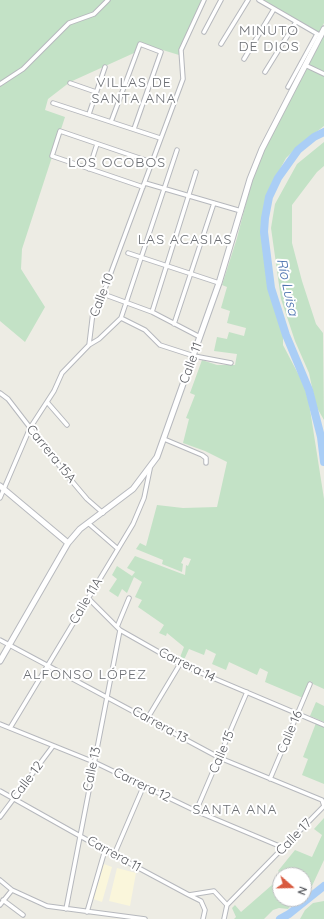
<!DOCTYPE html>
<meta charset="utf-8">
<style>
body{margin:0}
#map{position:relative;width:324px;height:919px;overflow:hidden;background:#edece4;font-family:Quicksand,sans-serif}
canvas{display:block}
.north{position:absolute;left:272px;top:867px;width:40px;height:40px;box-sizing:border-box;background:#fff;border:1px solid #bebfc1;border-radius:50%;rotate:110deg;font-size:11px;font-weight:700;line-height:16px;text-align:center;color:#5c5e63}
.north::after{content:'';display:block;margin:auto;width:14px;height:18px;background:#d85a3f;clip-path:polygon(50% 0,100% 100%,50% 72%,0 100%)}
</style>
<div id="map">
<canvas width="324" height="919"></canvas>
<div class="north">N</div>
</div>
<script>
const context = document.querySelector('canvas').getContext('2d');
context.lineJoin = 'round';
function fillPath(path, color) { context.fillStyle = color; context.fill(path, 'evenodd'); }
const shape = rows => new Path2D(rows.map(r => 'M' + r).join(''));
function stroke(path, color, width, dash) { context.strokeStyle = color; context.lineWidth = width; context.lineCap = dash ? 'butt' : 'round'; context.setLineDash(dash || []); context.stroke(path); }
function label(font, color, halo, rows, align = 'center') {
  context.font = font + ' Quicksand,sans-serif'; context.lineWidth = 4; context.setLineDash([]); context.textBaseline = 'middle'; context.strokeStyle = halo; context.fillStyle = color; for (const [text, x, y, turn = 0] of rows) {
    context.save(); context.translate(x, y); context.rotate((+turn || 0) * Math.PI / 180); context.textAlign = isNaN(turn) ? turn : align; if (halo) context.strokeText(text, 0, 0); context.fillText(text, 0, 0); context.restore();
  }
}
fillPath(shape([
 [104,864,112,867,102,902,93,899],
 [117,868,136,873,130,906,109,901]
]), '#faf6db');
fillPath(shape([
 [0,0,202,0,180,49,179,55,140,43,134,53,70,82,48,99,45,110,65,117,22,249,21,269,45,307,25,342,0,321],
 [263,0,324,0,324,23,319,33],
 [324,34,324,126,302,143,286,158,269,190,262,217,262,241,269,287,283,335,283,345,304,385,309,403,324,499,324,689,313,684,311,681,303,698,265,682,268,672,260,668,257,675,229,662,226,670,212,664,216,654,206,649,204,655,189,649,183,662,179,660,184,647,167,633,166,636,159,633,164,625,138,607,142,600,135,597,142,582,134,577,127,593,122,589,118,597,109,591,117,579,112,575,117,566,132,576,135,572,127,568,135,556,185,575,186,565,188,566,191,559,184,557,181,563,183,564,182,572,162,564,163,560,136,549,140,543,146,546,157,505,183,508,217,507,227,462,205,451,183,443,189,419,186,418,195,395,190,393,202,360,217,365,235,365,237,354,214,351,217,337,227,339,229,332,244,336,246,328,227,323,230,311,221,308,227,287,222,285,237,238,253,176,265,148],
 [324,142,324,166,317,172,292,205,292,243,302,281,316,324,323,333,324,420,316,406,309,373,295,341,281,299,271,228,275,204,297,164],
 [316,702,324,706,324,722,310,716],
 [316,723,324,726,324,784,302,775,308,759,303,757],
 [324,818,324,860,312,886,304,893,304,875,283,875,278,871,295,850,312,857,322,835,314,829],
 [280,878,280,899,296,899,288,909,279,908,273,910,264,919,234,919,236,917,232,908,235,905,241,912],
 [324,901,324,919,300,919,305,910,313,903]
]), '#c3e2c6');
stroke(shape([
 [324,132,314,137,298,150,278,178,269,197,265,218,264,232,271,288,286,335,309,390,321,437,324,462],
 [280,919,289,914,324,886]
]), '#aacef6', 8);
const street = shape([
 [259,0,321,36],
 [204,32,221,0],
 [221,44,248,0],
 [244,59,274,9],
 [305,65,324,74],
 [265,72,296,22],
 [70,83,96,92],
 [0,84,23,69,69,23,94,14,108,0],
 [288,87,317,34],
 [53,103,160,138],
 [89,114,105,67],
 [111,122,140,44,161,52,134,129],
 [89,169,97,144],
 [145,183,241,211],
 [143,187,52,156,60,131,151,162],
 [128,253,219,283],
 [103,294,152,312,200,337],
 [152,312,196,172],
 [121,318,145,330,160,345,194,356,231,363],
 [174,324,214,203],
 [89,345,99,339,121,318,177,150],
 [0,393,8,399,65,473,87,499,103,513],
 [47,402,67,425],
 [164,439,202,455,206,458,206,463],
 [0,498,30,428,54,391,62,373,89,345,93,312,103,294,183,79,181,50,204,0],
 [88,523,118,549],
 [88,598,120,630,180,664,324,725],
 [117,627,129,598],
 [0,640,220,758,322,800,324,806,227,905],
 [147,719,180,664],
 [0,724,94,762,196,811,284,848],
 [10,728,133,524,144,498,150,469],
 [270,779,310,684],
 [0,791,105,850,189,895,214,891,227,905],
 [196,811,247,692],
 [0,817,53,746],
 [114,855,144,785],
 [0,880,12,890,47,906,145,919],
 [189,895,201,901,205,910,203,919],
 [3,900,23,915],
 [0,905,12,890],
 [66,909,120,630],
 [87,912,105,850],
 [224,919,227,905]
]);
const secondary = shape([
 [0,486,68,543],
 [0,661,68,543,80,529,133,489,157,457,219,283,250,179,262,149,324,29]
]);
stroke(street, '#b6b8bd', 5.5);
stroke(secondary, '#b7b9be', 7);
stroke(street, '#fff', 3.5);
stroke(secondary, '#fff', 5);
label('13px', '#5c5e63', '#fff', [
 ["Calle 10",102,295,-69],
 ["Calle 11",191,363,-70],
 ["Carrera 15A",51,454,51],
 ["Calle 11A",86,601,-59],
 ["Carrera 14",187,665,26],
 ["Carrera 13",160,725,29],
 ["Calle 16",290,732,-67],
 ["Calle 15",222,752,-67],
 ["Calle 13",92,769,-78],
 ["Calle 12",27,781,-53],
 ["Carrera 12",142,785,26],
 ["Calle 17",294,837,-46],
 ["Carrera 11",114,854,29]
]);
context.letterSpacing = '1px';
label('14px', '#6d7075', '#fff', [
 ["MINUTO",269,31],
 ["DE DIOS",269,47],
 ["VILLAS DE",134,83],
 ["SANTA ANA",134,99],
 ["LOS OCOBOS",117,163],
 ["LAS ACASIAS",185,240],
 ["ALFONSO LÓPEZ",85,675],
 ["SANTA ANA",235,810]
]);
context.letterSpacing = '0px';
label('italic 14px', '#4c73af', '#fff', [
 ["Río Luisa",287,287,78]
]);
</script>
